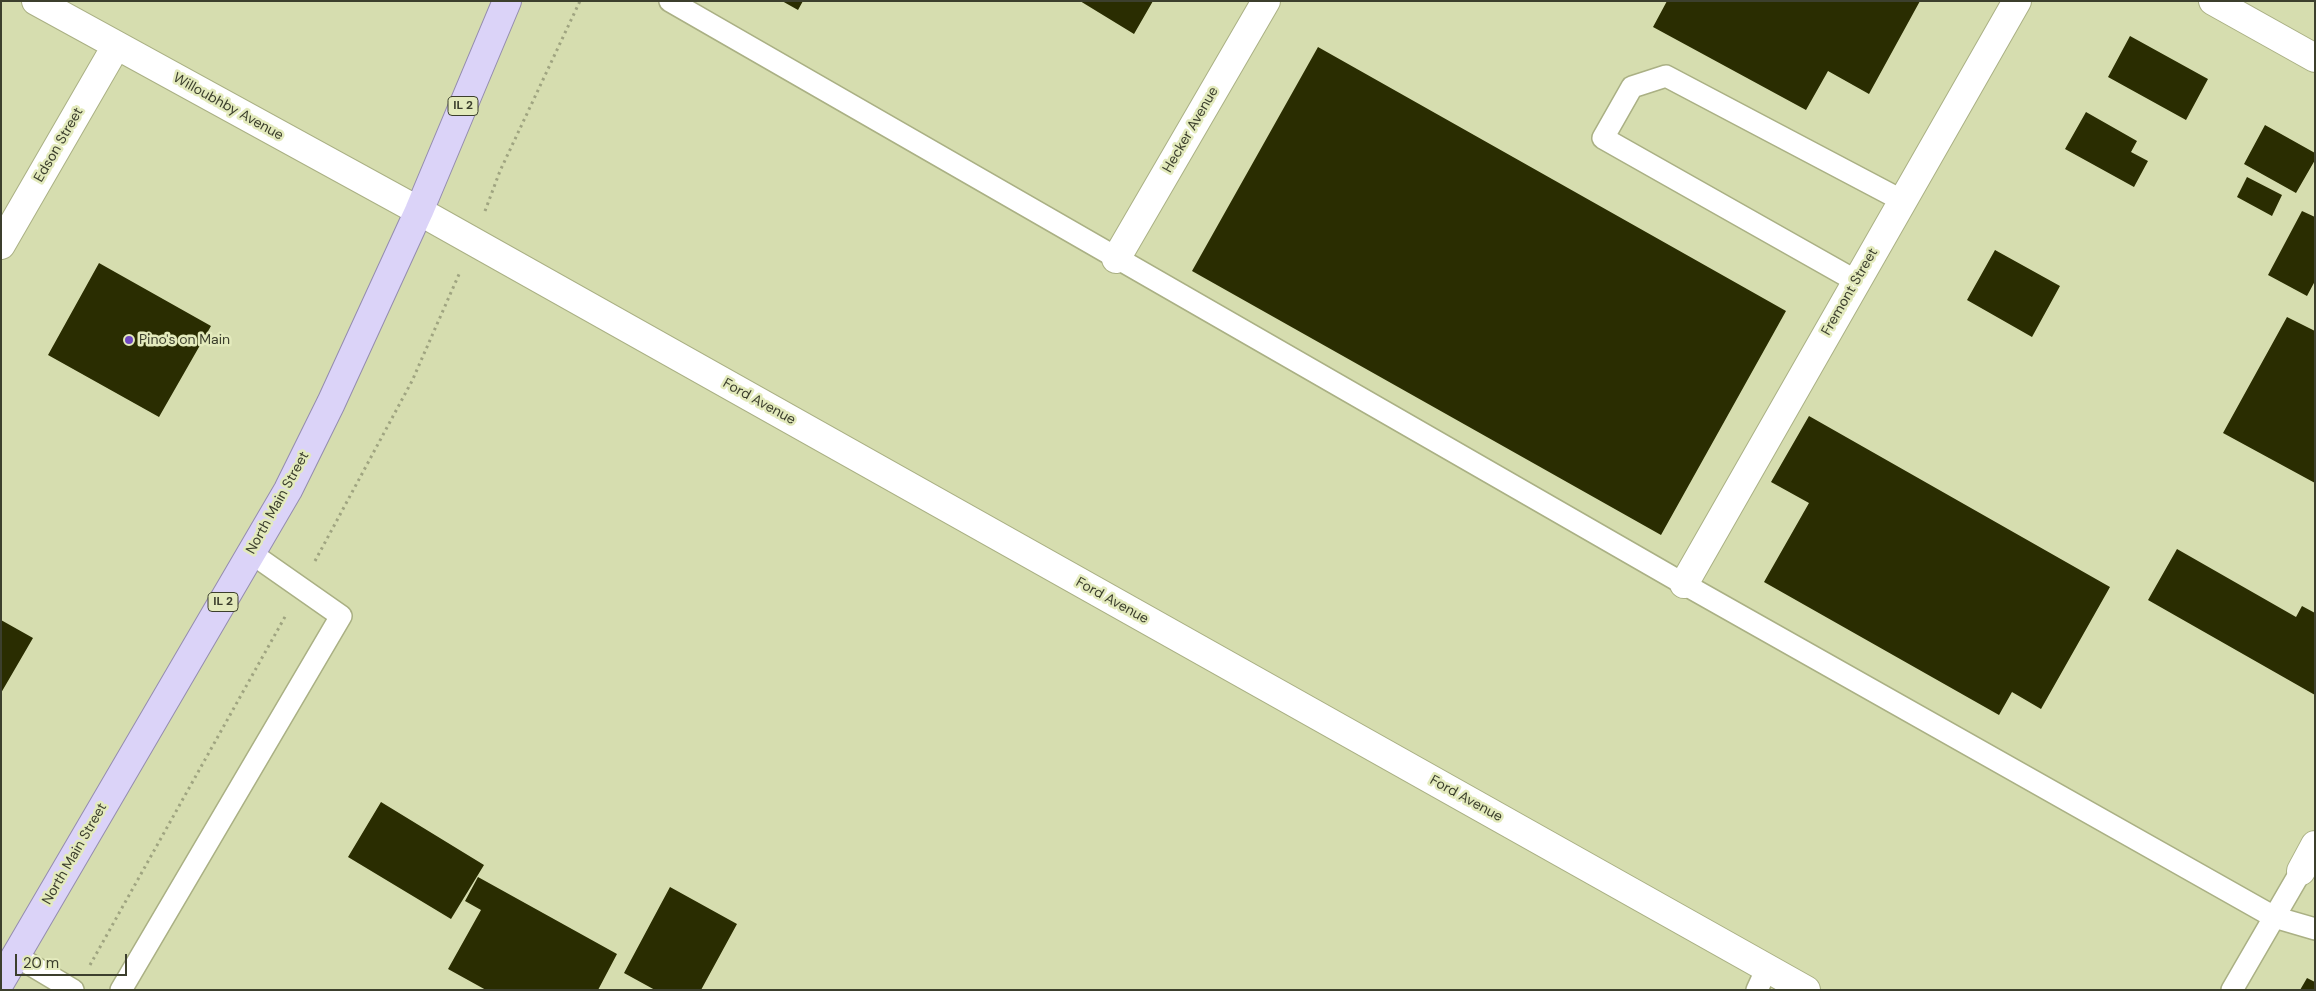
<!DOCTYPE html>
<style>
body{margin:0}
#map{position:relative;width:2316px;height:991px;overflow:hidden;background:#d6ddaf;font-family:"DM Sans",sans-serif}
canvas{display:block}
.frame{position:absolute;inset:0;border:2px solid #3c3f2d;pointer-events:none}
.scale{position:absolute;left:15px;top:954px;width:112px;height:22px;box-sizing:border-box;border:2px solid #3c3f2d;border-top:0;padding-left:6px;font-size:15px;line-height:18px;white-space:nowrap;color:#3c3f2d;-webkit-text-stroke:4px #e3eabc;paint-order:stroke}
</style>
<div id="map">
<canvas width="2316" height="991"></canvas>
<div class="frame"></div>
<div class="scale">20 m</div>
</div>
<script>
const context = document.querySelector('canvas').getContext('2d');
context.lineJoin = 'round';
function fillPath(path, color) { context.fillStyle = color; context.fill(path, 'evenodd'); }
const shape = rows => new Path2D(rows.map(r => 'M' + r).join(''));
function stroke(path, color, width, dash) { context.strokeStyle = color; context.lineWidth = width; context.lineCap = dash ? 'butt' : 'round'; context.setLineDash(dash || []); context.stroke(path); }
function label(font, color, halo, rows, align = 'center') {
  context.font = font + ' "DM Sans",sans-serif'; context.lineWidth = 5; context.setLineDash([]); context.textBaseline = 'middle'; context.strokeStyle = halo; context.fillStyle = color; for (const [text, x, y, turn = 0] of rows) {
    context.save(); context.translate(x, y); context.rotate((+turn || 0) * Math.PI / 180); context.textAlign = isNaN(turn) ? turn : align; if (halo) context.strokeText(text, 0, 0); context.fillText(text, 0, 0); context.restore();
  }
}
fillPath(shape([
 [782,1,803,1,798,10],
 [1080,1,1153,1,1134,34],
 [1667,1,1920,1,1869,94,1828,71,1806,110,1653,27],
 [2130,36,2208,79,2186,120,2108,77],
 [1318,47,1786,311,1661,535,1192,271],
 [2086,112,2137,141,2131,152,2148,161,2134,187,2065,149],
 [2265,125,2315,153,2315,160,2296,193,2244,164],
 [2247,177,2282,195,2272,216,2237,197],
 [2302,211,2315,217,2315,281,2307,296,2268,275],
 [1995,250,2060,286,2032,337,1967,300],
 [99,263,211,326,159,417,48,355],
 [2287,317,2315,331,2315,483,2223,433],
 [1809,416,2110,587,2041,709,2012,692,1999,715,1764,582,1809,503,1771,482],
 [2177,549,2296,617,2302,606,2315,613,2315,695,2148,600],
 [1,620,33,638,1,693],
 [381,802,484,865,451,919,348,857],
 [478,877,617,954,598,990,486,990,448,969,481,910,465,901],
 [670,887,737,924,701,990,655,990,624,973],
 [2307,978,2315,982,2315,990,2300,990]
]), '#2a2d01');
const service = shape([
 [670,1,1684,584,2274,917,2315,929],
 [1856,281,1603,138,1632,87,1666,76,1903,201],
 [16,956,73,990],
 [121,990,341,616,251,553],
 [1757,990,1767,968],
 [2232,990,2301,871]
]);
const minor = shape([
 [36,1,419,211,1806,990],
 [1,245,116,46],
 [1116,259,1266,1],
 [1684,584,2017,1],
 [2301,871,2315,845]
]);
const tertiary = shape([
 [2213,1,2315,58]
]);
const primary = shape([
 [1,981,288,490,331,403,419,211,507,1]
]);
stroke(service, '#aab084', 24);
stroke(minor, '#aab084', 30);
stroke(tertiary, '#aab084', 30);
stroke(primary, '#948cae', 30);
stroke(shape([
 [485,211,500,171,580,1],
 [315,561,412,381,460,272],
 [90,965,286,615]
]), '#9fa480', 3, [2.5, 4]);
stroke(service, '#fff', 21);
stroke(minor, '#fff', 28);
stroke(tertiary, '#fff', 28);
stroke(primary, '#dbd3f8', 28);
for (const [x, y, r, color] of [
 [129,340,5,"#7048c0"]
]) { const dot = new Path2D(); dot.arc(x, y, r, 0, 2 * Math.PI); context.fillStyle = color; context.fill(dot); stroke(dot, '#e3eabc', 2); }
for (const [x, y, w] of [
 [463,106,30],
 [223,602,30]
]) { const box = new Path2D(); box.roundRect(x - w / 2, y - 9.5, w, 19, 4); context.fillStyle = '#e3eabc'; context.fill(box); stroke(box, '#3c3f2d', 1); }
label('bold 12px', '#3c3f2d', null, [
 ["IL 2",463,106],
 ["IL 2",223,602]
]);
label('14px', '#3c3f2d', '#e3eabc', [
 ["Willoubhby Avenue",228,107,29],
 ["Hecker Avenue",1191,130,-60],
 ["Edson Street",59,145,-60],
 ["Fremont Street",1850,292,-60],
 ["Ford Avenue",759,402,29],
 ["North Main Street",278,503,-61],
 ["Ford Avenue",1112,601,29],
 ["Ford Avenue",1466,799,29],
 ["North Main Street",75,854,-60]
]);
label('14px', '#3c3f2d', '#e3eabc', [
 ["Pino's on Main",139,340]
], 'left');
</script>
